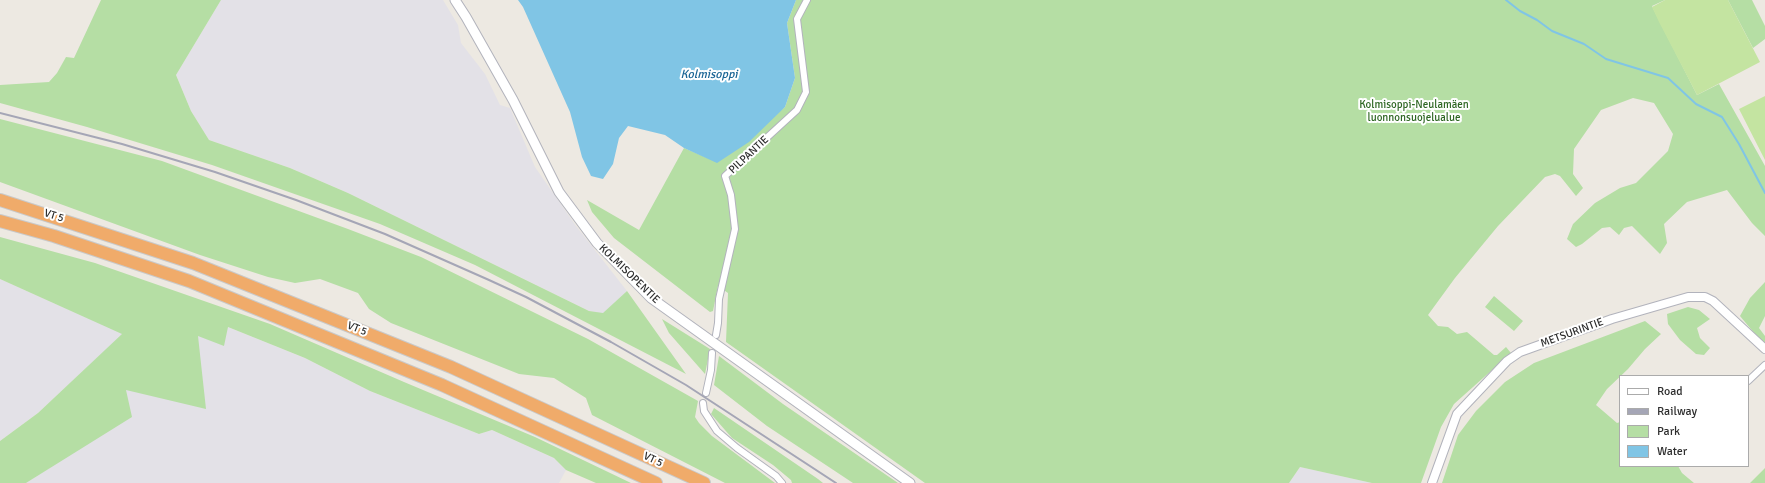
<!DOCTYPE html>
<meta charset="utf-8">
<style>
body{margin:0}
#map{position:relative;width:1765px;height:483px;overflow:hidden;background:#ede9e2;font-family:Signika,sans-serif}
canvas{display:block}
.legend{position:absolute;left:1619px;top:375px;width:130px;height:92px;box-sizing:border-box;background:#fff;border:1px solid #ababab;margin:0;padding:5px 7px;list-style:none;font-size:12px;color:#2e2e2e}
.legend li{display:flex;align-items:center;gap:8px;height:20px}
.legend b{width:20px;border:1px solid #ababab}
</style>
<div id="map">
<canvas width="1765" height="483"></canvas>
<ul class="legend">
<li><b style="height:5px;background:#fff"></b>Road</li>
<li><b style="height:5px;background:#a5a6b6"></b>Railway</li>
<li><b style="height:11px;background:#b5dea4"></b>Park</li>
<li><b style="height:11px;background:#80c5e5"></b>Water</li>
</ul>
</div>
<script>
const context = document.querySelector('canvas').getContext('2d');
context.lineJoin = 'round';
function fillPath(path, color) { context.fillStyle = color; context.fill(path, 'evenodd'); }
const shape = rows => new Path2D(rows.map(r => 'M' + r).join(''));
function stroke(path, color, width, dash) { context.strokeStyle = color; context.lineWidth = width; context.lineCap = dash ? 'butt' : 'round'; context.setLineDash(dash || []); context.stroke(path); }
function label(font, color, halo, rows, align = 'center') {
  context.font = font + ' Signika,sans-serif'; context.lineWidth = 4; context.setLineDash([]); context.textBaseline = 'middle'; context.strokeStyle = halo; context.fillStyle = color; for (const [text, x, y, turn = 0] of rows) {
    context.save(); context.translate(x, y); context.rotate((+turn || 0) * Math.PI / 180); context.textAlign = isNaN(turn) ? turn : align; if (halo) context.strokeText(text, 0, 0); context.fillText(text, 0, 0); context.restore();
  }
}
fillPath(shape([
 [221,0,443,0,458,25,461,43,485,74,500,105,510,108,535,167,576,226,627,291,603,314,589,311,348,193,290,168,209,140,191,111,176,75],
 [0,279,123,334,38,413,0,441],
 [228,327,305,358,370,391,479,434,492,430,554,458,566,470,559,483,26,483,72,453,126,390,198,336],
 [1300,467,1372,483,1289,483]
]), '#e3e1e7');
fillPath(shape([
 [101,0,221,0,176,75,191,111,209,140,290,168,348,193,589,311,603,313,627,291,686,374,475,265,380,224,212,165,87,127,0,103,0,85,49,82,57,73,66,57,74,58],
 [796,0,1665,0,1652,6,1697,95,1719,84,1765,166,1765,236,1752,223,1727,190,1687,202,1664,224,1667,243,1660,254,1632,226,1624,228,1619,235,1610,227,1602,228,1582,244,1576,247,1567,239,1573,224,1595,203,1620,188,1636,183,1668,151,1673,134,1654,103,1633,98,1601,110,1574,149,1573,174,1583,188,1576,196,1560,176,1555,174,1545,177,1498,226,1455,278,1428,315,1438,326,1448,327,1457,334,1467,332,1494,355,1497,355,1506,347,1511,353,1454,404,1441,427,1421,483,1372,483,1300,467,1289,483,925,483,726,342,728,293,718,286,713,311,710,312,614,238,592,212,587,200,639,230,684,148,717,162,785,107,795,78,787,23],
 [1728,0,1752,0,1765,26,1765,39,1753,48],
 [0,119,162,161,348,229,421,257,588,339,698,401,695,417,699,423,712,436,775,483,725,483,592,415,586,398,554,378,519,374,391,323,369,309,358,293,320,279,295,283,268,277,200,255,0,182],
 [0,237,95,263,270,324,404,382,535,437,631,483,596,483,566,470,554,458,492,430,479,434,370,391,305,358,228,327,224,346,198,336,206,409,126,390,132,417,26,483,0,483,0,441,38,413,122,334,0,279],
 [1765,282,1765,316,1759,328,1765,336,1765,346,1740,316,1750,298],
 [1494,296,1523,321,1514,331,1485,307],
 [1688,307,1699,310,1710,319,1697,328,1700,338,1710,348,1704,355,1696,354,1680,340,1668,324,1667,314],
 [662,319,710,349,705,374,669,333],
 [1645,321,1661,334,1645,349,1628,369,1607,389,1596,405,1617,423,1620,422,1620,466,1678,466,1682,473,1694,483,1442,483,1458,435,1476,411,1505,382,1534,363],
 [719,356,783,404,898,483,853,483,767,426,714,385],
 [714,408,818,479,823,483,792,483,791,480,773,465,732,438,711,414],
 [1765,468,1765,483,1750,483]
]), '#b5dea4');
fillPath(shape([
 [1665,0,1728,0,1760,62,1697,95,1659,22,1652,7],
 [1765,96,1765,160,1739,109]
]), '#c4e4a1');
fillPath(shape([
 [518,0,796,0,787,23,795,78,785,107,749,142,717,163,684,148,665,135,628,126,619,138,613,164,603,179,591,176,582,157,570,112,523,7]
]), '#80c5e5');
stroke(shape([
 [1506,0,1520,11,1537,20,1552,31,1584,44,1606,59,1668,78,1696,104,1722,117,1739,144,1765,193]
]), '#80c5e5', 2);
const minor = shape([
 [716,335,718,323,719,299,735,229,731,195,725,176,797,110,806,92,797,19,807,0],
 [1748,381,1765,365],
 [706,393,711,370,712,353],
 [703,403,704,411,717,431,737,448,776,476,782,483]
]);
const tertiary = shape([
 [1432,483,1457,414,1507,361,1520,352,1612,319,1688,297,1705,297,1713,301,1765,349]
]);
const secondary = shape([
 [455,0,466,17,513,100,559,192,597,243,651,298,910,483]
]);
const motorway = shape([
 [0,200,193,263,451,367,704,483],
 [0,221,54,236,189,281,442,385,656,483]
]);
stroke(minor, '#b2b3bc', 8);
stroke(tertiary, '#b2b3bc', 10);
stroke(secondary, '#b2b3bc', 11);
stroke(motorway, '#c9c9c9', 14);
stroke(minor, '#fff', 6);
stroke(tertiary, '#fff', 8);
stroke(secondary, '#fff', 9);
stroke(motorway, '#f0ab6a', 12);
stroke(shape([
 [0,113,122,144,215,172,296,200,385,234,489,280,526,297,611,342,686,385,836,483]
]), '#a5a6b6', 2);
label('11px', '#2d6622', '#fff', [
 ["Kolmisoppi-Neulamäen",1414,105],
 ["luonnonsuojelualue",1414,118]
]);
label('11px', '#2e2e2e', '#fff', [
 ["PILPANTIE",749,155,-43],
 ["VT 5",54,216,17],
 ["KOLMISOPENTIE",629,274,44],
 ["VT 5",357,329,22],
 ["METSURINTIE",1572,333,-20],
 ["VT 5",653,460,25]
]);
label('italic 12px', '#1a6595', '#fff', [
 ["Kolmisoppi",709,75]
]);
</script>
